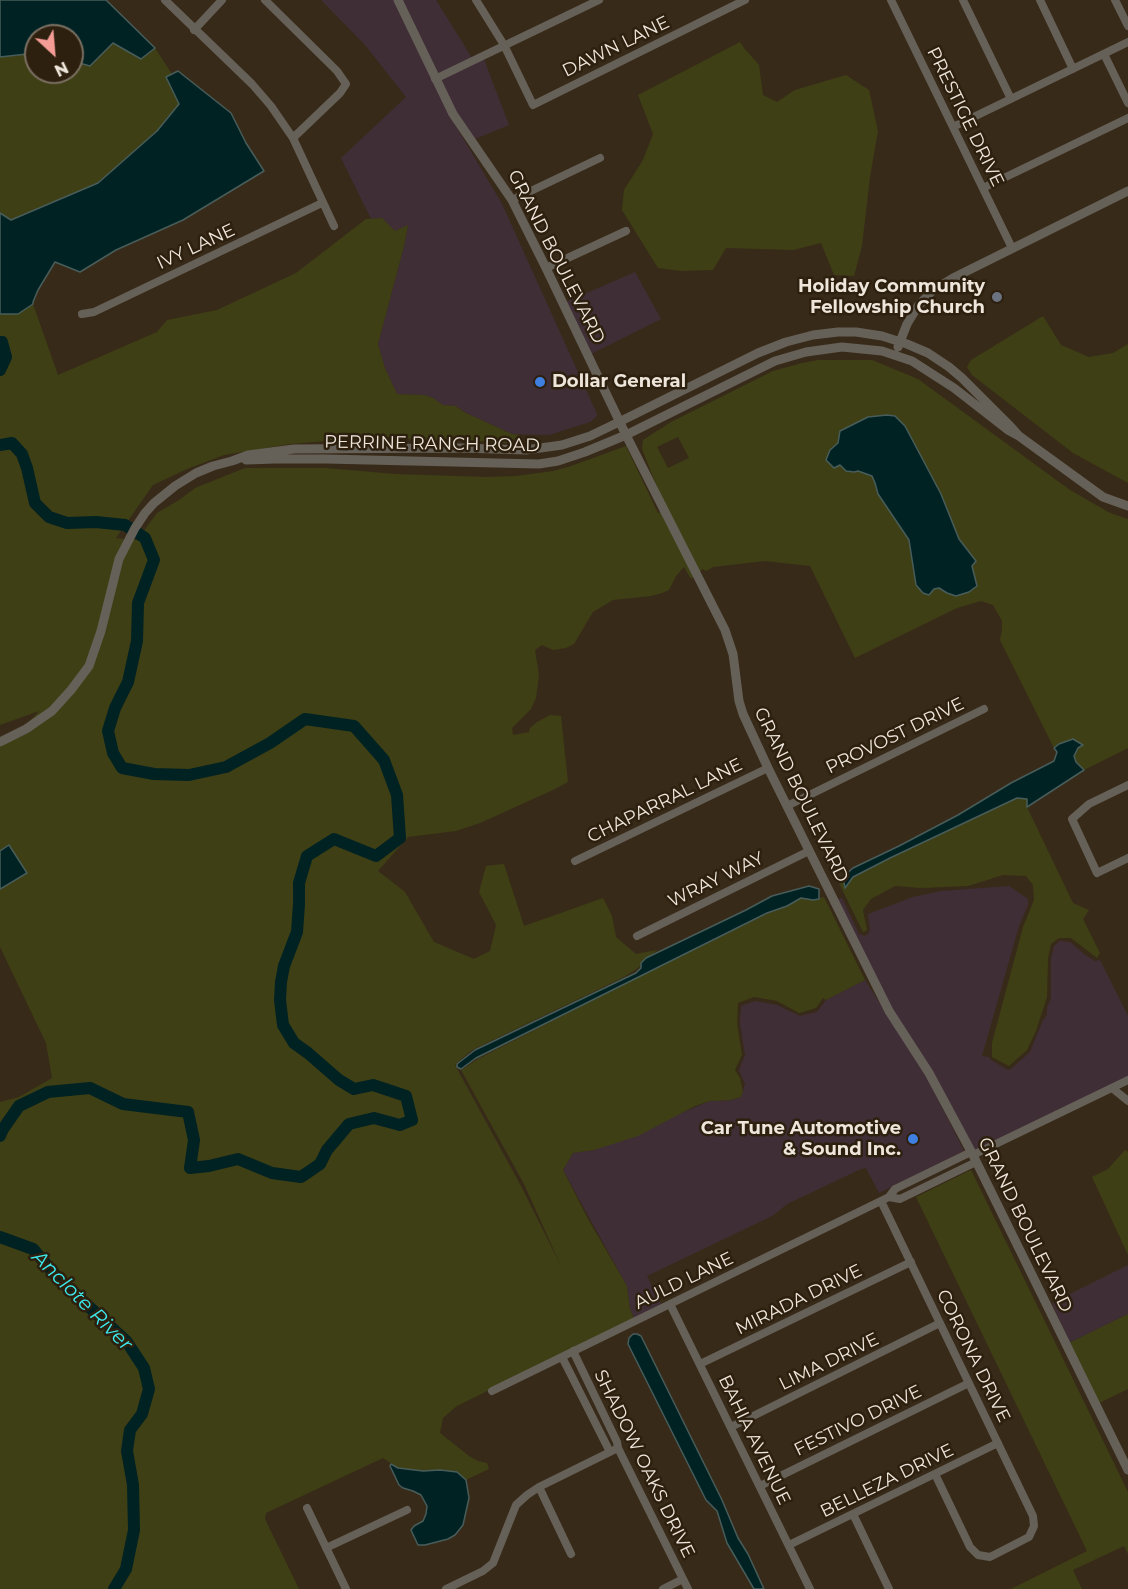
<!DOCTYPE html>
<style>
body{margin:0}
#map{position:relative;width:1128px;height:1589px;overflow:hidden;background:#382a19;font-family:Montserrat,sans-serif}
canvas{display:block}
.north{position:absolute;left:24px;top:24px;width:60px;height:60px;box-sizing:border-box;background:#2d200f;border:2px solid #7b6f61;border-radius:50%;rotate:154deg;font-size:16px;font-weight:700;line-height:24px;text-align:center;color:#efe6db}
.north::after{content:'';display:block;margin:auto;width:21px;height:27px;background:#f59c96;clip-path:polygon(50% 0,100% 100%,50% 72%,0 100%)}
</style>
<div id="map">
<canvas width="1128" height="1589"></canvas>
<div class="north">N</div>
</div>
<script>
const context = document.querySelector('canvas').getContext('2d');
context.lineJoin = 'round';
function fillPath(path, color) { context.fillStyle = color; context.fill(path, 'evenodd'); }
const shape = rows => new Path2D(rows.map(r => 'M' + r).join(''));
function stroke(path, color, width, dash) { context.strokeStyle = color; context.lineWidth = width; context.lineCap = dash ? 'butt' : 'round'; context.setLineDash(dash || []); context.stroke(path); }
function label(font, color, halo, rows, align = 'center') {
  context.font = font + ' Montserrat,sans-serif'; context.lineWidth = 5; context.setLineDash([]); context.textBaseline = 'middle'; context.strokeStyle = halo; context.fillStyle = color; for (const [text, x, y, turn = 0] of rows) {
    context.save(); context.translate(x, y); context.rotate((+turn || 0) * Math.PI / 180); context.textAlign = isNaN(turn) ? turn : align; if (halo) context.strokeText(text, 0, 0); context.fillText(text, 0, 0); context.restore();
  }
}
fillPath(shape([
 [321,0,394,0,450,116,502,204,597,414,596,417,590,422,549,435,512,434,464,412,456,406,442,405,433,398,424,395,397,394,385,368,378,344,404,246,408,226,395,231,382,218,371,219,341,158,406,97,365,45],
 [401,0,436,0,472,58,482,54,509,125,475,139,456,113],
 [635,272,661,319,591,354,566,302],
 [1009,886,1028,899,1028,905,1019,926,982,1056,989,1057,991,1060,1008,1070,1011,1069,1030,1052,1043,1020,1047,1015,1047,1008,1051,998,1051,959,1054,946,1060,941,1070,942,1085,955,1095,961,1100,960,1128,1016,1128,1081,976,1154,892,1009,837,899,842,898,859,934,865,936,869,933,870,930,868,914,913,897,941,891],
 [865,980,926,1075,964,1151,879,1193,866,1168,861,1169,787,1204,774,1215,647,1276,661,1304,634,1318,630,1309,627,1286,563,1170,573,1153,594,1150,710,1101,731,1100,741,1097,745,1084,739,1070,745,1055,740,1023,741,1006,755,1001,777,1005,800,1016,817,1012,826,1000],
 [1128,1265,1128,1314,1069,1343,1052,1303]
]), '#402e37');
fillPath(shape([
 [740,42,744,48,759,65,763,95,777,102,795,90,846,75,869,90,878,131,870,177,862,246,854,276,834,275,821,243,793,250,726,248,713,270,681,271,658,268,622,210,624,190,643,160,653,134,638,95],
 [113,43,141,59,155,48,172,74,166,77,179,104,157,131,98,183,11,220,0,213,0,57,36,53,36,72,72,72,72,61,90,66],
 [382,218,395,231,408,225,404,246,378,344,385,368,397,394,424,395,433,398,443,405,456,406,464,412,512,434,520,435,509,443,446,439,423,441,398,437,361,438,290,444,224,455,187,469,153,485,116,538,124,539,98,629,86,663,68,688,50,708,27,724,39,711,0,725,0,314,18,314,33,304,58,375,157,332,167,320,217,310,296,273,366,219],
 [1043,316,1061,345,1089,357,1113,353,1128,344,1128,483,1073,453,972,375,967,367,971,360],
 [818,360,872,360,918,379,1070,490,1110,513,1128,519,1128,748,1084,770,1076,762,1074,755,1078,748,1059,744,1054,748,1000,640,1002,629,1002,621,993,605,981,601,957,608,855,658,810,566,765,561,713,567,706,571,703,569,699,572,667,509,653,477,642,449,643,440,671,422,773,371,802,363],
 [678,437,689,458,668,468,657,447],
 [626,446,658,513,661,512,694,576,691,579,684,567,676,576,669,590,662,593,651,596,613,600,593,612,574,644,566,648,553,650,542,645,535,650,539,675,536,698,531,709,512,728,513,735,529,732,530,728,537,722,550,715,561,716,568,782,553,790,480,823,456,831,408,837,378,871,405,892,434,942,474,959,490,951,496,925,479,892,486,866,504,864,524,926,603,898,612,916,616,937,636,954,657,950,638,968,624,977,472,1050,460,1060,455,1065,521,1186,561,1266,524,1184,461,1070,478,1059,652,970,760,917,801,898,813,900,824,897,865,980,826,1000,823,998,816,1008,799,1013,777,1001,754,997,738,1003,737,1023,742,1055,735,1070,740,1078,743,1092,741,1097,731,1100,710,1101,695,1106,638,1136,594,1150,573,1153,563,1170,588,1219,627,1286,630,1309,634,1318,457,1406,443,1418,440,1433,469,1456,478,1461,487,1463,489,1469,466,1480,457,1472,440,1470,423,1472,398,1468,383,1458,266,1513,265,1519,299,1589,0,1589,0,1102,19,1097,52,1078,46,1043,0,947,0,889,27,873,10,846,0,851,0,746,28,733,92,668,123,561,132,540,137,540,157,513,179,500,195,488,245,468,326,468,395,474,486,477,516,476,553,471,571,466],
 [1017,798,1027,799,1027,807,1073,903,1089,910,1083,919,1100,953,1097,958,1071,938,1059,938,1051,944,1048,958,1047,997,1036,1031,1027,1050,1009,1066,992,1057,992,1043,1023,927,1034,900,1033,885,1026,876,1003,875,968,886,921,888,895,886,871,899,863,910,867,930,863,932,839,883,843,877,845,887,853,877,890,858],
 [1125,1150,1128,1152,1128,1255,1092,1177,1108,1169],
 [971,1170,1128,1492,1128,1554,1124,1546,1073,1570,1082,1589,1011,1589,1087,1551,916,1197],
 [1128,1314,1128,1389,1099,1403,1069,1343]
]), '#3e3f15');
const water = shape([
 [0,0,106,0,155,48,141,59,113,43,90,66,72,61,72,36,36,36,36,53,0,57,0,0],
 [178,71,231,113,246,143,264,171,183,220,116,250,80,272,55,262,38,290,33,302,33,304,18,314,0,314,0,213,11,220,98,183,157,131,179,104,166,77,178,71],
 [887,415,895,416,905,426,941,494,959,539,976,561,972,566,977,586,969,592,956,596,947,593,939,588,934,589,929,595,923,593,916,585,909,540,878,494,875,483,872,476,858,471,854,472,846,471,840,465,834,468,826,460,830,450,838,443,840,431,868,417,887,415],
 [1073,739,1083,745,1078,748,1074,756,1076,762,1084,770,1027,807,1027,799,1017,798,890,858,853,877,845,888,843,877,853,868,899,846,958,815,1011,783,1054,761,1057,752,1054,748,1059,744,1073,739],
 [9,845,27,873,0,889,0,851,9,845],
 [809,886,819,889,819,899,813,900,801,898,787,906,767,913,476,1058,461,1069,457,1067,457,1064,475,1050,636,973,641,968,641,963,646,958,746,910,772,896,809,886],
 [633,1334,637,1334,641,1336,722,1500,738,1538,748,1554,764,1589,754,1589,727,1543,717,1511,706,1500,628,1344,629,1338,633,1334],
 [391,1464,398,1468,423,1471,440,1470,457,1472,466,1480,469,1498,463,1525,455,1535,448,1539,425,1545,418,1545,411,1530,414,1526,423,1521,426,1514,427,1506,421,1495,413,1491,403,1488,399,1485,390,1466,391,1464]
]);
fillPath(water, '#002223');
stroke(water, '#485d5a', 1.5);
stroke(shape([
 [0,342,2,342,6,357,0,370],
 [0,445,12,443,22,454,27,468,35,503,49,517,67,523,96,522,125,525,145,538,154,560,138,603,137,641,128,682,115,708,108,731,113,753,122,768,154,774,189,775,226,767,270,743,305,719,354,726,384,760,397,795,400,838,376,856,334,839,307,856,299,883,299,904,297,932,284,966,281,982,280,1000,283,1025,294,1043,308,1053,339,1080,354,1089,373,1085,406,1096,412,1120,400,1125,374,1118,349,1124,327,1150,320,1164,301,1177,272,1173,238,1159,209,1166,190,1168,194,1140,188,1112,123,1104,90,1088,48,1092,19,1106,3,1129,0,1136],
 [0,1237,33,1249,57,1277,127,1342,144,1368,149,1389,142,1414,130,1430,127,1451,133,1485,134,1530,126,1569,114,1589]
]), '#002223', 12);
stroke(shape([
 [165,0,252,84,271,106,293,138,334,226],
 [265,0,337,71,346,84,340,93,293,138],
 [476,0,504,45,533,105,745,0],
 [891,0,1012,248],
 [963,0,1011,99],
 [1040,0,1073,69],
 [1115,0,1128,26],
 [194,30,222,0],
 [1104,54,1128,103],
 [435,79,599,0],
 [953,127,1128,42],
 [983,188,1128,118],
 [512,200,600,158],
 [546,268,626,231],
 [82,314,94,312,322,203],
 [1128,785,1089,804,1072,819,1097,873,1128,858],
 [787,806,984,709],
 [575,861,768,768],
 [637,936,809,851],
 [1112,1088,1128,1101],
 [973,1155,1128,1080],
 [889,1197,900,1199,976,1162],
 [881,1201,1033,1516,1034,1526,1029,1537,990,1557,978,1555,970,1547,935,1474],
 [670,1304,810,1589],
 [573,1351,617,1442,618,1448,688,1589],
 [562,1357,610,1452],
 [700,1364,911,1262],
 [492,1391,889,1197,895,1189,971,1152],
 [731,1427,940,1323],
 [760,1486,969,1383],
 [539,1487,571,1554],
 [307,1508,346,1589],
 [853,1514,889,1589],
 [789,1545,998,1443],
 [326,1548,407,1510],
 [446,1589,483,1571,493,1563,516,1505,527,1495,539,1487,618,1448],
 [663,1589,683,1579]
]), '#666158', 8);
stroke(shape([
 [398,0,453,114,512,200,546,268,626,435,725,630,733,654,739,701,743,714,768,768,889,1011,929,1073,973,1155,1128,1470],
 [898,347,907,324,918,306,932,291,953,278,1128,191],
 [246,460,275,459,326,459,539,464,558,461,585,452,626,435,775,361,806,352,842,347,882,351,912,361,954,388,1008,430,1019,436,1103,497,1128,506],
 [0,742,26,729,52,711,71,690,89,666,101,631,119,559,135,528,145,513,154,503,175,486,196,473,213,466,232,461,248,455,294,449,461,448,526,450,562,445,590,436,619,422,758,353,786,342,813,335,838,332,856,332,882,336,907,344,928,353,949,367,962,378,1011,427,1019,436]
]), '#666158', 9);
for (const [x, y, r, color] of [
 [997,297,6,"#6b7280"],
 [540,382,6,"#3f7fe0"],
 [913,1139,6,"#3f7fe0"]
]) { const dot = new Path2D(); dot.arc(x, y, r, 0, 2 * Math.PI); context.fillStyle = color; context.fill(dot); stroke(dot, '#2d200f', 2); }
label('18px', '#efe6db', '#2d200f', [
 ["DAWN LANE",616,47,-26],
 ["PRESTIGE DRIVE",965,117,64],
 ["IVY LANE",196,247,-25],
 ["GRAND BOULEVARD",556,257,63],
 ["PERRINE RANCH ROAD",432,444,1],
 ["PROVOST DRIVE",895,736,-26],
 ["GRAND BOULEVARD",801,795,64],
 ["CHAPARRAL LANE",665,801,-26],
 ["WRAY WAY",716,880,-26],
 ["GRAND BOULEVARD",1025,1225,64],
 ["AULD LANE",684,1281,-26],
 ["MIRADA DRIVE",799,1300,-26],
 ["CORONA DRIVE",973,1356,64],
 ["LIMA DRIVE",829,1362,-26],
 ["FESTIVO DRIVE",858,1421,-26],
 ["BAHIA AVENUE",754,1440,64],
 ["SHADOW OAKS DRIVE",644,1464,64],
 ["BELLEZA DRIVE",887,1481,-26]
]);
label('bold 18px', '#efe6db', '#2d200f', [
 ["Holiday Community",985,287],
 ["Fellowship Church",985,308],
 ["Dollar General",552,382,"left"],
 ["Car Tune Automotive",901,1129],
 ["& Sound Inc.",901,1150]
], 'right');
label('italic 20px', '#3ceaed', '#2d200f', [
 ["Anclote River",82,1301,45]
]);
</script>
